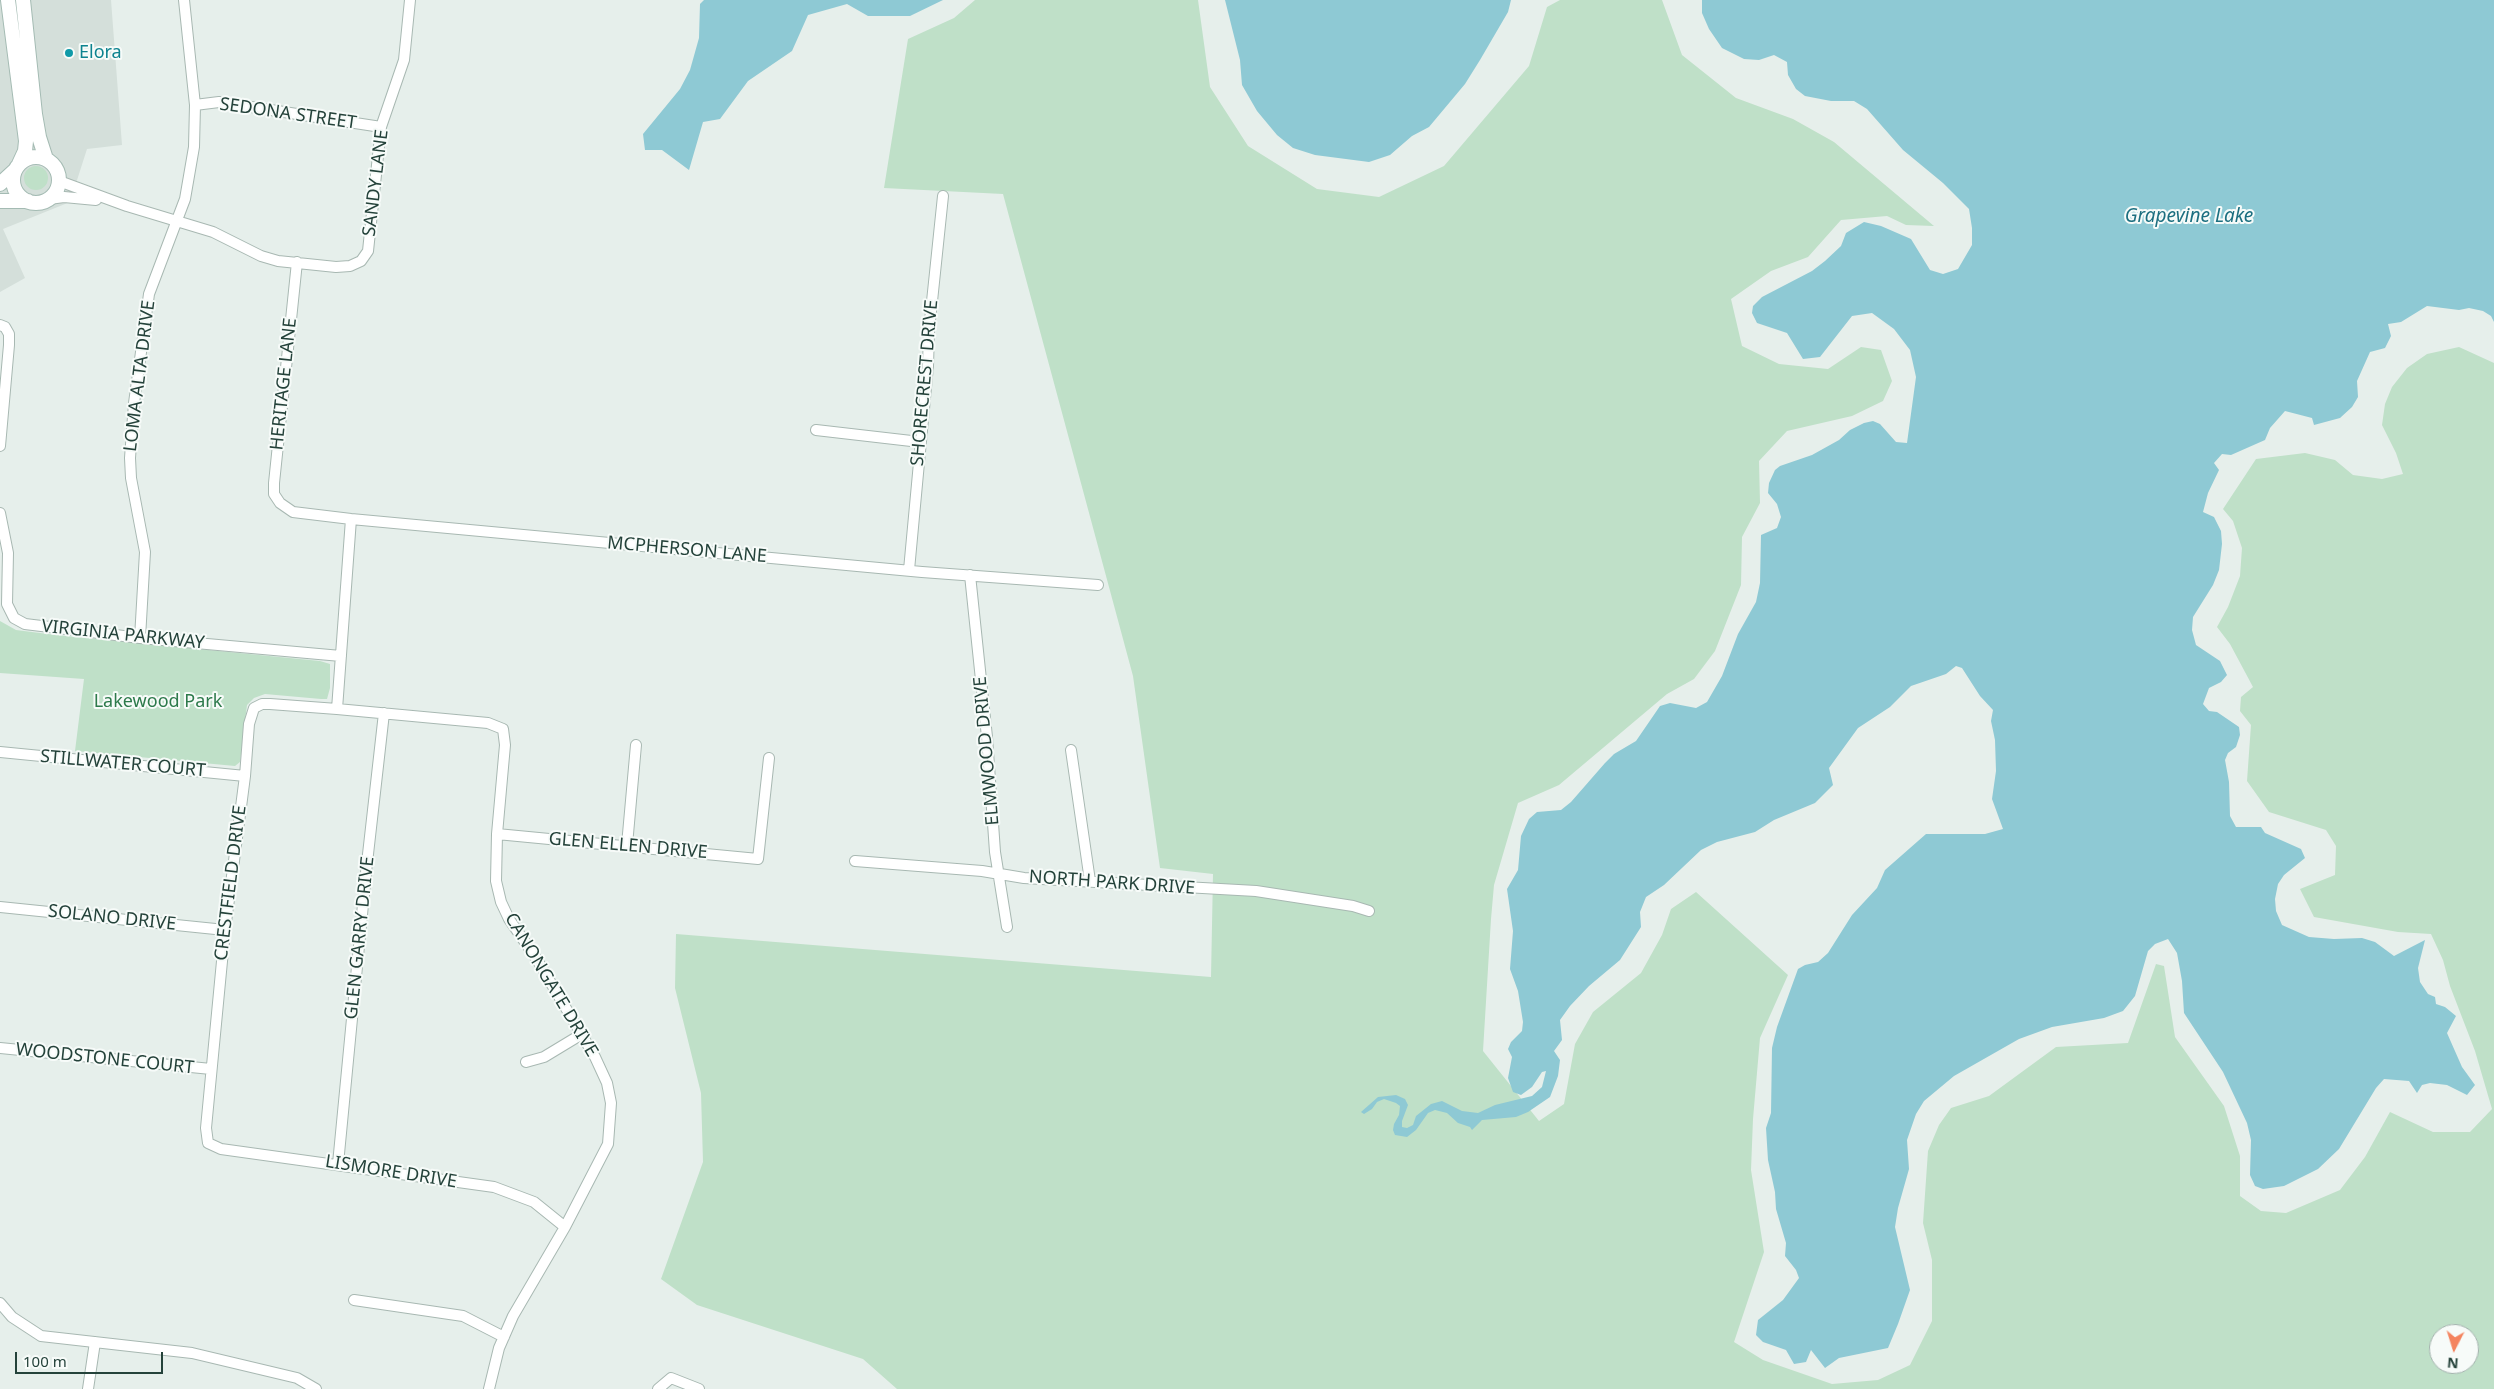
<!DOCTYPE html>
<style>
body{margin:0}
#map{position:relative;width:2494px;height:1389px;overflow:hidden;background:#e6efeb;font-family:"Noto Sans",sans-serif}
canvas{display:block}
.north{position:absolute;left:2429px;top:1324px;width:50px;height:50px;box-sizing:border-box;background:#f7fbf9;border:1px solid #a3b1ad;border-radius:50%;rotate:185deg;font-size:14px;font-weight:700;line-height:20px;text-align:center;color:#24423a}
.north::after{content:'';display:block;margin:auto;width:18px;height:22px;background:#f4845f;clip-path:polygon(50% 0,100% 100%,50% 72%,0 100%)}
.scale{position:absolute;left:15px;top:1352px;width:148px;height:22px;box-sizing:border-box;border:2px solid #24423a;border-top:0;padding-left:6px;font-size:15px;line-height:18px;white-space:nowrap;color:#24423a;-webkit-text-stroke:4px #f7fbf9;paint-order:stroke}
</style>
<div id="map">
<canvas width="2494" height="1389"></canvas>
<div class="north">N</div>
<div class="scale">100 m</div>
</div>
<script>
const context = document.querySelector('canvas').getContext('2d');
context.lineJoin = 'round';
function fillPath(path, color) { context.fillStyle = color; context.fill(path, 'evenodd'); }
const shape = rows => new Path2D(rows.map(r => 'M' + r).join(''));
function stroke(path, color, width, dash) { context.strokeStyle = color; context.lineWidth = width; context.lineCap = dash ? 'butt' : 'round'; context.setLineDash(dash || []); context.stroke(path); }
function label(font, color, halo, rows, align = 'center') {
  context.font = font + ' "Noto Sans",sans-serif'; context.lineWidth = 4; context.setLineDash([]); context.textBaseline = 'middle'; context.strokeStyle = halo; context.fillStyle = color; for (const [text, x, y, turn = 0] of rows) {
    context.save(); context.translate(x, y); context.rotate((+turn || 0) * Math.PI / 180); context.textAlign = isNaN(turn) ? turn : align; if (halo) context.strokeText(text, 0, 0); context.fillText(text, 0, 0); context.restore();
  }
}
fillPath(shape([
 [0,0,111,0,122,145,87,149,70,202,3,229,25,278,0,292]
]), '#d4dfda');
fillPath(shape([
 [975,0,1198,0,1210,87,1248,146,1317,189,1379,197,1444,166,1529,66,1547,7,1560,0,1662,0,1682,55,1736,98,1793,119,1834,142,1934,226,1906,225,1887,216,1841,220,1808,257,1771,271,1731,299,1742,346,1779,364,1828,369,1861,347,1881,350,1892,381,1883,401,1852,416,1787,431,1759,461,1760,503,1742,537,1741,585,1715,651,1694,679,1667,694,1559,785,1518,803,1494,885,1491,919,1483,1051,1539,1121,1564,1104,1575,1044,1593,1012,1641,973,1662,935,1671,909,1696,892,1788,975,1760,1038,1753,1119,1751,1170,1764,1252,1734,1342,1763,1360,1832,1384,1878,1380,1910,1365,1932,1321,1932,1260,1923,1223,1928,1151,1939,1125,1951,1108,1989,1096,2056,1047,2128,1043,2156,964,2164,966,2175,1037,2224,1106,2240,1156,2240,1196,2261,1211,2286,1213,2340,1190,2365,1157,2390,1112,2433,1132,2470,1132,2492,1109,2475,1051,2450,986,2443,960,2431,934,2398,932,2314,917,2300,889,2335,875,2336,846,2326,830,2269,812,2247,781,2251,725,2240,711,2241,697,2253,687,2230,644,2217,627,2228,607,2240,576,2242,548,2233,521,2223,509,2256,459,2305,453,2335,460,2353,475,2382,479,2403,474,2396,453,2382,425,2385,404,2392,387,2407,368,2427,354,2459,347,2494,363,2494,1389,897,1389,863,1359,697,1305,661,1279,703,1162,701,1093,675,988,676,934,1211,977,1213,874,1160,868,1133,676,1003,194,884,188,908,39,954,18],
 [2439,1334,2469,1334,2469,1364,2439,1364],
 '24 178a12 12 0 1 1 24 0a12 12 0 1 1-24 0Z',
 [0,621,16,630,56,635,320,661,330,664,330,688,327,699,321,699,265,694,254,698,247,705,240,762,235,766,75,751,84,679,0,673]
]), '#bfe0c8');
fillPath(shape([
 [704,0,943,0,910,16,868,16,847,4,808,15,792,51,748,81,720,119,703,122,689,170,662,150,645,150,643,134,680,89,690,70,699,38,700,4],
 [1225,0,1511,0,1508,12,1480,60,1465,84,1429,127,1412,136,1390,155,1369,162,1315,155,1293,148,1277,135,1257,111,1242,85,1240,60],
 [1702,0,2494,0,2494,322,2491,316,2483,311,2469,308,2459,310,2427,306,2401,322,2388,324,2391,336,2385,348,2370,352,2357,381,2358,397,2352,407,2340,418,2314,425,2312,418,2285,411,2270,428,2265,440,2231,455,2222,454,2214,463,2219,470,2208,493,2203,512,2214,517,2221,531,2222,544,2219,570,2213,585,2193,617,2192,630,2196,645,2220,661,2227,675,2221,682,2209,688,2203,704,2209,711,2217,712,2239,727,2240,735,2236,747,2228,753,2225,760,2229,782,2230,816,2236,827,2261,827,2265,833,2301,849,2305,858,2284,875,2278,884,2275,899,2276,911,2282,925,2309,937,2334,939,2362,938,2375,942,2394,956,2425,940,2418,968,2420,982,2428,994,2435,997,2436,1004,2445,1007,2456,1016,2447,1033,2462,1067,2475,1085,2467,1095,2447,1085,2430,1083,2422,1085,2417,1093,2409,1081,2384,1079,2376,1088,2339,1149,2318,1169,2284,1186,2263,1189,2255,1186,2250,1175,2251,1140,2247,1123,2223,1072,2184,1013,2182,981,2177,953,2168,939,2155,944,2148,951,2135,996,2123,1011,2104,1018,2052,1027,2019,1039,1954,1076,1924,1101,1916,1114,1907,1140,1909,1169,1898,1208,1895,1227,1910,1290,1898,1324,1888,1348,1839,1358,1825,1368,1811,1350,1806,1362,1794,1364,1786,1350,1763,1342,1756,1335,1758,1320,1783,1300,1799,1278,1796,1270,1785,1256,1786,1243,1776,1209,1775,1192,1768,1160,1766,1128,1771,1113,1772,1048,1777,1027,1798,969,1805,965,1818,962,1828,953,1852,915,1877,888,1885,870,1926,834,1985,834,2003,829,1992,799,1996,771,1995,740,1991,721,1993,710,1980,696,1962,668,1956,666,1946,674,1911,686,1890,707,1858,728,1829,768,1833,785,1815,803,1774,820,1755,832,1717,842,1701,850,1664,885,1646,897,1640,912,1641,927,1620,960,1589,986,1570,1006,1560,1020,1562,1040,1554,1051,1560,1060,1558,1076,1550,1097,1528,1112,1516,1117,1482,1120,1472,1130,1470,1127,1458,1123,1447,1113,1435,1110,1428,1113,1416,1130,1407,1137,1395,1135,1393,1130,1394,1124,1399,1115,1400,1106,1396,1103,1384,1099,1377,1102,1372,1109,1364,1114,1361,1112,1378,1097,1396,1095,1405,1099,1408,1105,1402,1121,1402,1127,1407,1128,1413,1125,1416,1116,1431,1104,1442,1101,1462,1111,1478,1113,1495,1105,1532,1096,1542,1087,1546,1071,1542,1072,1532,1087,1521,1095,1513,1092,1508,1078,1512,1057,1508,1049,1511,1042,1522,1031,1523,1022,1518,991,1510,969,1513,931,1507,889,1518,870,1521,836,1529,819,1537,812,1561,810,1571,802,1605,763,1614,754,1636,741,1660,706,1670,703,1696,708,1707,702,1722,676,1738,634,1756,602,1760,583,1761,535,1777,528,1781,517,1777,504,1768,493,1769,483,1775,470,1780,466,1812,455,1839,440,1850,430,1864,423,1873,421,1880,424,1896,442,1907,443,1916,377,1910,350,1894,329,1872,313,1852,316,1820,357,1803,359,1787,333,1757,323,1752,313,1753,306,1762,297,1812,271,1825,261,1841,246,1846,233,1864,222,1881,226,1911,239,1930,270,1943,274,1958,269,1972,245,1972,228,1969,209,1943,183,1903,150,1867,109,1854,101,1831,101,1805,96,1796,89,1788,75,1787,62,1774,55,1759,60,1744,59,1722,48,1709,29,1702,13]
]), '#8ec9d4');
const street = shape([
 [195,105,219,102,381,127],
 [59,181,127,206,213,232,261,256,278,261,336,267,350,266,361,261,368,251,381,127,404,60,410,0],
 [49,199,64,197,96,200],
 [297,262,274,483,274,494,280,503,293,512,351,519,922,572,1098,585],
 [0,325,5,327,9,334,9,345,0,446],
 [816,430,920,442],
 [0,513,8,553,7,604,14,618,25,624,140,638,341,656],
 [909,570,928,366,929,330,943,196],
 [970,575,987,737,995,852,1007,927],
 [140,638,145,552,131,478,130,458,134,403,149,294,185,199,194,147,195,105,184,0],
 [337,709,351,519],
 [1071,750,1090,881],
 [0,752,245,776],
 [497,834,758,859,769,758],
 [627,845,636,745],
 [855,861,982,871,1024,878,1256,891,1353,906,1369,911],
 [0,907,225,930],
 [0,1048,211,1069],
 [526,1062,544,1057,582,1034],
 [338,1164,367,863,384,713],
 [354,1300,463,1316,504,1337],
 [0,1303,12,1317,41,1336,192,1353,297,1378,316,1389],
 [88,1389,95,1342],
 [489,1389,499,1348,513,1316,565,1227,608,1144,611,1103,607,1083,595,1057,536,958,509,919,501,902,496,881,497,834,505,745,503,729,488,723,337,709,270,704,262,704,254,708,249,724,245,776,225,930,206,1128,208,1143,221,1149,494,1187,534,1202,565,1227],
 [658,1389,671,1378,699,1389]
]);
const secondary = shape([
 [8,0,26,141,25,151,19,164],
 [23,0,35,114,39,137,46,159],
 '13 180a23 23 0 1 1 46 0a23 23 0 1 1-46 0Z',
 [0,184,15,170],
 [0,201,28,201]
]);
stroke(street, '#a8b8b2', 12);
stroke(secondary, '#a4bbb3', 16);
stroke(street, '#fff', 10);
stroke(secondary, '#fff', 14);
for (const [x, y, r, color] of [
 [69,53,5,"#0f9aa8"]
]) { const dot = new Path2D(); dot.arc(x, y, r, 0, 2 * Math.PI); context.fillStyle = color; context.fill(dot); stroke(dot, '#f7fbf9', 2); }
label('18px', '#0d838f', '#f7fbf9', [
 ["Elora",79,53]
], 'left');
label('18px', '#24423a', '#f7fbf9', [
 ["SEDONA STREET",288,114,8],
 ["SANDY LANE",376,183,-83],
 ["LOMA ALTA DRIVE",140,376,-83],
 ["SHORECREST DRIVE",925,383,-85],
 ["HERITAGE LANE",284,384,-84],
 ["MCPHERSON LANE",687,550,5],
 ["VIRGINIA PARKWAY",123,635,6],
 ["ELMWOOD DRIVE",987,751,-95],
 ["STILLWATER COURT",123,764,5],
 ["GLEN ELLEN DRIVE",628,846,5],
 ["CRESTFIELD DRIVE",231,883,-83],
 ["NORTH PARK DRIVE",1112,883,4],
 ["SOLANO DRIVE",112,918,6],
 ["GLEN GARRY DRIVE",360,938,-84],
 ["CANONGATE DRIVE",551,985,59],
 ["WOODSTONE COURT",105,1059,6],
 ["LISMORE DRIVE",391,1172,9]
]);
label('18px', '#2d7a4b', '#f7fbf9', [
 ["Lakewood Park",158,702]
]);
label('italic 19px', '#1c6f80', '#f7fbf9', [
 ["Grapevine Lake",2189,217]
]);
</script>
